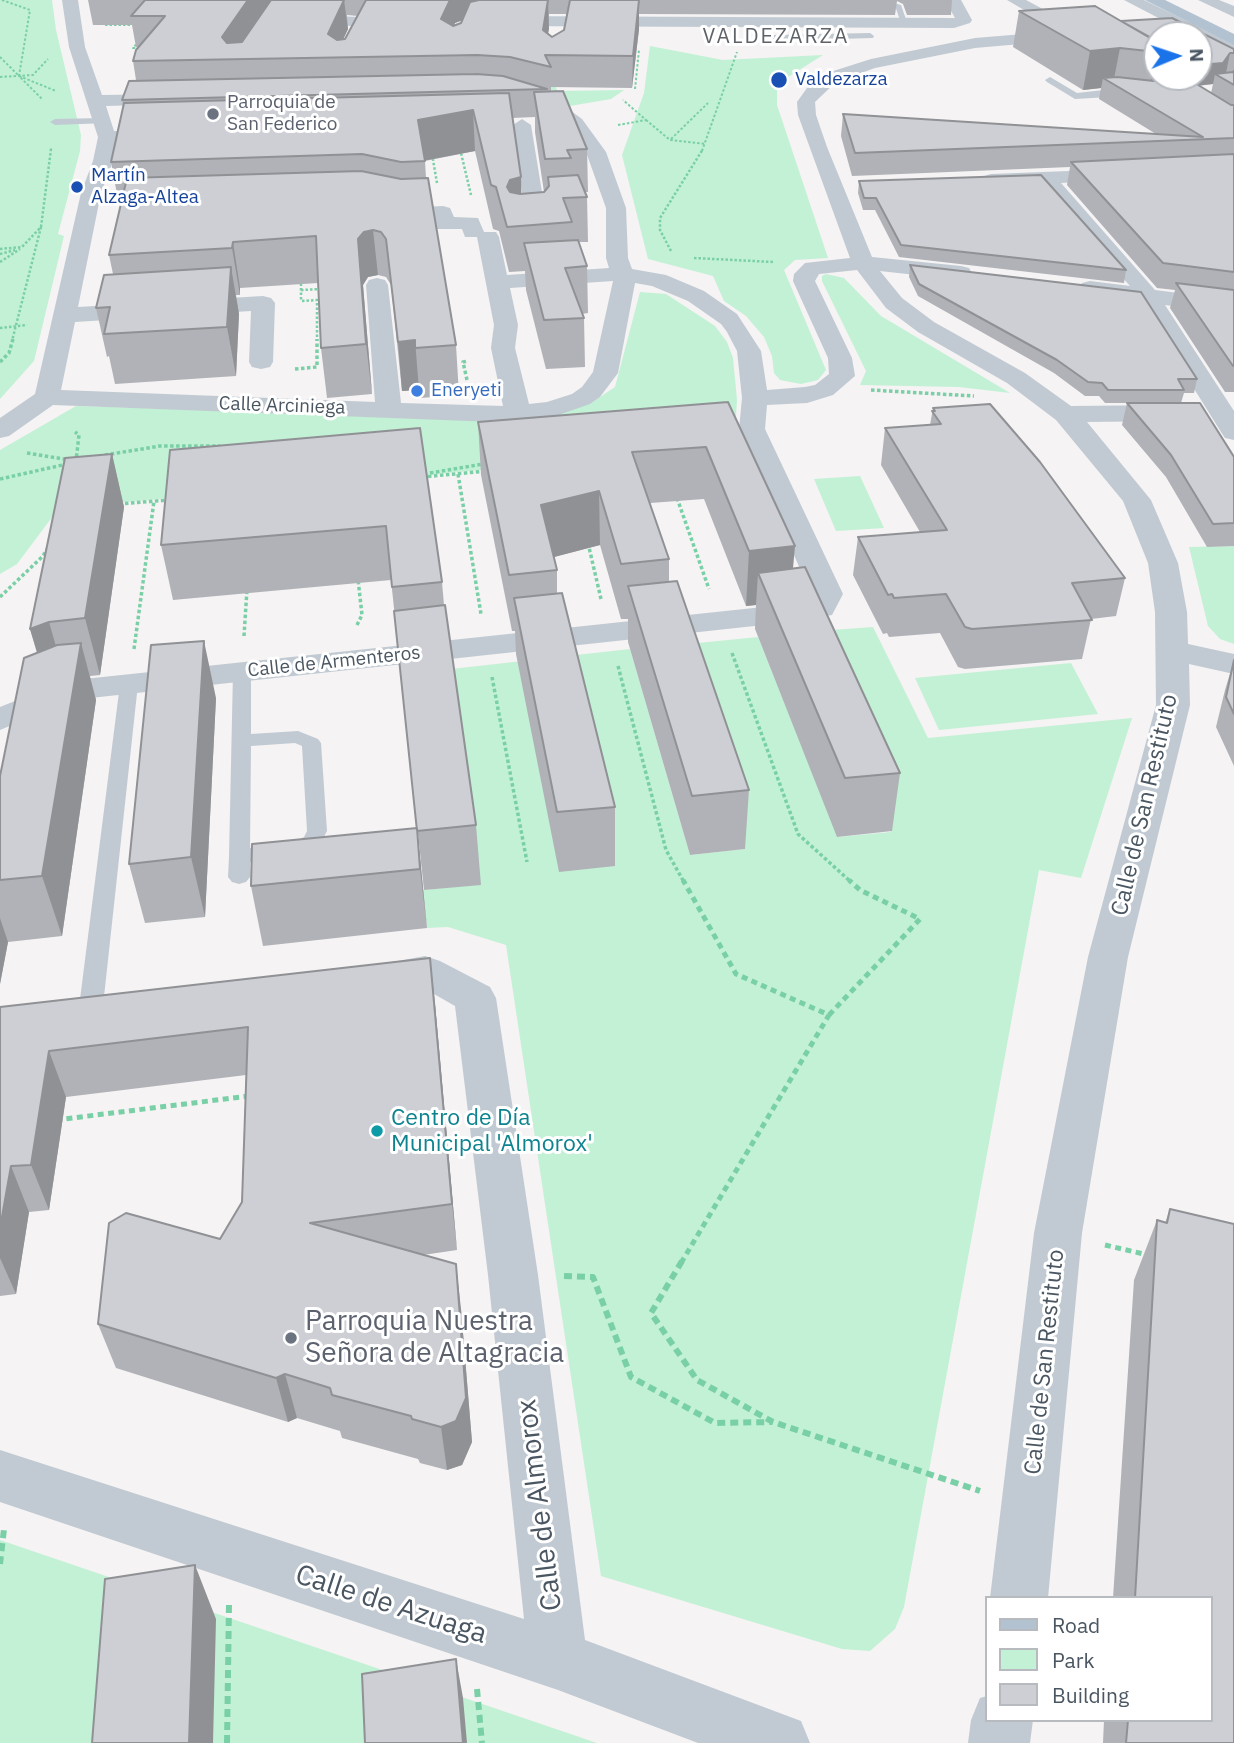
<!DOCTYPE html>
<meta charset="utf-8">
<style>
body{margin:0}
#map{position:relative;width:1234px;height:1743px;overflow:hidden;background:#f5f3f3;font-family:"IBM Plex Sans",sans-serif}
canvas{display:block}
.legend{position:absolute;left:985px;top:1596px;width:228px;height:126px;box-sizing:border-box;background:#fff;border:2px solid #b7bbc0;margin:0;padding:9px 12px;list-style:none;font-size:21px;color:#4a5661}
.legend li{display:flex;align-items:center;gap:14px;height:35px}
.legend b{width:35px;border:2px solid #b7bbc0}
.north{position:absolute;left:1143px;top:21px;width:70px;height:70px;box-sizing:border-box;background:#fff;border:2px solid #b7bbc0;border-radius:50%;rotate:88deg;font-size:19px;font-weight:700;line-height:28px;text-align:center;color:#4a5661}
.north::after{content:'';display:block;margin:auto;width:24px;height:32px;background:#1a73e8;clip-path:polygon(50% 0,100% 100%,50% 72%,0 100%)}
</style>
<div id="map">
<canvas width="1234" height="1743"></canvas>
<ul class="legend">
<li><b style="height:9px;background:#b3c2d1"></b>Road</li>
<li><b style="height:19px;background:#c3f1d5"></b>Park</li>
<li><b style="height:19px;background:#cdcfd5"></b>Building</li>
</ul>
<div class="north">N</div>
</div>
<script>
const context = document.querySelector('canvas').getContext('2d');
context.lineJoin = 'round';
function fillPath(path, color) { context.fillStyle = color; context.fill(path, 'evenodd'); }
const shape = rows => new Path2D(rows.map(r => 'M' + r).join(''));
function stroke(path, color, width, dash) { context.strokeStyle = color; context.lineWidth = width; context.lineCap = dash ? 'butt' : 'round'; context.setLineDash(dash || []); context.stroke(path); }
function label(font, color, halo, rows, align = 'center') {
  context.font = font + ' "IBM Plex Sans",sans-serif'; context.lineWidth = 6; context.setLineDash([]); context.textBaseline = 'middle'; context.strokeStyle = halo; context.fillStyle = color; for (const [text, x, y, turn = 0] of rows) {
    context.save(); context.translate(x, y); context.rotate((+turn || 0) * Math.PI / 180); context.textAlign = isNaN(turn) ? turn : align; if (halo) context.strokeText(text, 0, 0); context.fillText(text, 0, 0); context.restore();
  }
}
fillPath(shape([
 [0,0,52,0,56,30,81,135,80,151,58,234,64,236,34,361,0,399],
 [650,46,723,60,823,55,777,84,777,105,828,258,795,260,784,270,826,370,818,380,801,384,780,380,774,373,772,356,764,337,746,316,724,301,713,276,648,259,622,155,644,93],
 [389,82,556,86,557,91,624,90,611,99,564,107],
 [826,274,844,278,881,316,1010,393,959,387,860,385,866,371,822,281,822,276],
 [640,292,666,294,715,326,727,342,733,358,737,400,734,447,59,508,17,564,0,574,0,450,76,406,512,419,594,401,615,387],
 [860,476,884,528,836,531,814,479],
 [1234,546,1234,644,1220,639,1208,626,1189,547],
 [873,627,928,738,1132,718,1081,878,1039,870,904,1607,895,1629,870,1651,842,1649,601,1576,506,945,448,927,427,928,423,890,480,884,451,669,630,649,690,855,745,849,678,645,758,637,838,837,891,832,804,632],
 [1071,663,1098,714,939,730,915,678],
 [0,1540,597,1743,0,1743]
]), '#c3f1d5');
stroke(shape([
 [2,0,30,10,19,76,42,99],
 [105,25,138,25],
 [139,41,133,48,143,48],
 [0,57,19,76,56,91],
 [0,77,33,75,48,59],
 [635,89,639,50],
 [646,120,670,140,706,144],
 [618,125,646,120,623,100],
 [671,139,708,103],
 [51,151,51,148],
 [702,151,737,52]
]), '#7ad0a6', 2, [2.5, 2]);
stroke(shape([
 [460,149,471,195],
 [432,154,437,183],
 [41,227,51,149],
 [0,249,22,247,41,227,12,341],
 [671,251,660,230,660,218,703,149],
 [0,254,15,250],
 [694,258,773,262],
 [0,262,20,249],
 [301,279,301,301],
 [301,290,322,289],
 [302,301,317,300,317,341],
 [0,328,27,325]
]), '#7ad0a6', 2.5, [2.5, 2]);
stroke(shape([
 [0,362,9,353,13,339],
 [295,369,317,367,317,339],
 [467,380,463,362,468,361],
 [871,390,974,396],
 [27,453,76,461,79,435,75,432],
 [93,457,160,446,220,446],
 [430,473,483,464],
 [458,474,481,614],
 [422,477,487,471],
 [0,479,67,464],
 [677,498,709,589],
 [119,504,169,500],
 [588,543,601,599],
 [0,597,43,556,50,544],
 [357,625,362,615,358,579],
 [244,636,247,589],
 [134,649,154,501],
 [732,653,798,834,851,882],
 [618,666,666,850,684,882],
 [492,677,527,862]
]), '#7ad0a6', 3.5, [3.5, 2.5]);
stroke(shape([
 [829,1015,920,919,860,890,849,880],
 [56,1120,249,1096],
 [1105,1245,1148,1255],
 [681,1263,829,1015,736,974,683,880]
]), '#7ad0a6', 5, [6, 4.5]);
stroke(shape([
 [682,1261,651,1313,697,1380,773,1422,980,1491],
 [564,1276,593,1277,631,1377,715,1423,772,1422],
 [0,1564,4,1529],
 [477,1689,482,1743],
 [227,1743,229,1604]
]), '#7ad0a6', 6, [8, 5]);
fillPath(shape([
 [894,3,901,5,908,25,901,23,894,3],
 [870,33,874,36,873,38,773,41,769,38,773,35,870,33],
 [1050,77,1077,93,1113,89,1132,93,1127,96,1075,99,1047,82,1045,80,1050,77],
 [103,118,107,119,107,123,55,125,50,122,55,119,103,118],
 [242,667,251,672,251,734,298,731,318,739,321,743,327,831,319,846,308,852,250,862,250,877,246,882,239,884,232,882,228,877,229,857,233,672,242,667],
 [295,743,302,746,307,831,304,837,296,841,250,848,251,746,295,743],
 [129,679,138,684,102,1015,98,1021,90,1023,82,1021,78,1015,120,684,129,679]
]), '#c1cad2');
fillPath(shape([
 [62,0,78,0,85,47,102,95,176,94,185,99,176,104,106,106,114,131,168,130,177,136,168,142,116,143,113,161,101,193,78,307,263,296,271,298,275,303,273,362,270,367,261,369,252,367,249,362,251,311,75,322,61,390,375,402,366,285,369,280,377,278,385,280,388,285,401,403,503,406,491,348,494,325,477,237,465,237,462,229,437,229,434,219,405,220,375,213,372,209,375,205,382,203,405,208,443,206,450,208,454,217,478,218,484,232,496,232,499,237,507,275,609,268,606,258,606,208,586,152,568,127,555,116,527,107,524,103,533,98,567,108,582,119,606,152,626,208,628,258,632,269,666,275,704,291,737,314,761,351,767,390,805,387,815,385,829,374,828,358,793,281,794,274,805,263,850,258,798,115,797,102,807,88,824,74,871,59,975,38,1060,31,1007,0,1026,0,1082,30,1099,33,1157,67,1157,77,1164,77,1151,78,1089,40,1078,39,975,48,875,68,836,82,815,102,816,115,827,147,872,257,961,266,969,268,972,273,969,278,961,280,880,271,902,298,934,322,1025,373,1071,406,1175,405,1184,407,1188,413,1184,419,1175,421,1087,422,1151,500,1178,563,1187,612,1188,644,1234,654,1234,674,1189,664,1190,705,1128,957,1082,1233,1048,1598,990,1598,1034,1233,1088,957,1156,705,1155,612,1148,563,1123,501,1056,420,1007,383,918,332,886,308,857,270,819,274,815,281,852,358,855,376,833,395,807,403,767,405,765,429,843,594,832,615,782,623,72,700,0,730,0,707,65,681,782,605,809,600,811,594,739,429,742,398,737,351,727,332,721,324,688,301,652,286,635,283,618,373,600,397,590,404,550,418,495,422,53,405,9,436,0,438,0,418,35,394,81,193,93,161,98,137,69,47,62,0],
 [613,281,593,372,582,387,572,394,547,402,529,404,515,348,518,325,510,288,613,281],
 [945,0,961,0,972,20,970,23,954,28,495,26,487,21,495,16,955,18,945,0],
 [1124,0,1144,0,1234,44,1234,55,1199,39,1199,35,1191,35,1124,0],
 [1198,0,1219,0,1234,6,1234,17,1198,0],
 [294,15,362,17,370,22,351,63,343,68,335,63,352,26,288,23,286,20,288,17,294,15],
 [522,119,531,125,548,229,545,234,522,236,514,235,511,230,514,225,526,223,513,125,522,119],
 [1120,169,1127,171,1130,175,1127,179,1061,183,1155,290,1234,300,1234,314,1165,305,1234,411,1234,440,1225,438,1221,432,1140,302,1082,293,1079,288,1082,283,1090,281,1130,286,1040,184,991,186,984,184,981,180,984,176,991,174,1120,169],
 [425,956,440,961,490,987,496,998,538,1275,585,1640,801,1721,810,1743,698,1743,558,1690,0,1502,0,1450,524,1619,488,1275,455,1006,420,986,380,992,365,987,359,977,365,967,425,956],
 [987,1696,987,1720,1033,1720,1030,1743,968,1743,971,1720,980,1698,987,1696]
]), '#c1cad2');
fillPath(shape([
 [1145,0,1165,0,1234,34,1234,45,1145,0]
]), '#b3c2d1');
fillPath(shape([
 [88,0,952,0,951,15,907,15,903,4,897,1,895,15,639,14,639,29,632,88,551,87,551,91,587,149,588,192,585,192,587,197,588,242,579,242,587,266,588,313,582,314,584,318,585,367,546,369,526,290,525,271,509,272,499,231,493,229,475,151,425,161,426,178,456,345,459,395,420,398,419,390,402,391,391,285,386,277,378,275,368,277,363,285,372,394,327,398,321,348,318,283,240,288,240,295,236,295,239,314,236,376,115,384,109,356,107,357,96,308,113,274,109,255,121,205,119,205,111,162,123,106,122,100,136,80,133,61,139,47,136,47,132,25,93,25],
 [549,14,567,14,564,30,552,37,548,34],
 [347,15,358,16,345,39,343,39,348,29],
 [462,20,461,23,454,26,455,23],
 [535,117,535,132,544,192,521,194,512,118],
 [1095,6,1121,21,1172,18,1234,49,1234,392,1225,392,1170,308,1175,290,1157,288,1067,185,1070,167,852,176,841,136,843,114,1156,134,1099,99,1101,88,1083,90,1013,47,1019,11],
 [1157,35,1199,35,1199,77,1179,77,1181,78,1166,79,1167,77,1157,77],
 [1213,84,1211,93,1198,86],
 [859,181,1126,270,1124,283,899,257,875,210,863,210,858,193],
 [910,265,1197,379,1194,393,1184,393,1181,403,1234,457,1234,546,1207,547,1166,477,1122,425,1127,403,1105,403,1099,396,1085,396,1054,373,918,296,909,277],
 [728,402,793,569,900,773,892,831,837,837,755,629,756,605,746,606,704,499,650,503,669,559,669,582,749,790,745,849,690,855,628,642,628,619,621,619,600,545,553,557,557,570,557,594,615,807,615,866,559,872,516,654,515,631,512,631,481,475,478,422],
 [933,408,1125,578,1116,616,1091,619,1082,659,965,669,958,667,940,633,889,637,887,633,883,634,853,575,858,537,920,532,881,465,885,428,930,425],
 [420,428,442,582,444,605,476,825,481,885,424,890,391,580,173,600,161,545],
 [112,454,124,507,100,675,90,676,96,700,62,936,8,942,0,984,0,776,37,653,30,629],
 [1234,660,1234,766,1216,727,1225,690],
 [216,698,205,917,145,923,129,864],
 [417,828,427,928,263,946,251,886],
 [435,1004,457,1250,423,1255,461,1309,472,1442,462,1465,447,1470,420,1463,418,1459,342,1438,340,1431,297,1418,288,1422,116,1368,98,1324,220,1239,242,1202,246,1075,66,1097,49,1210,29,1212,16,1294,0,1296,0,1007],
 [1170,1209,1234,1743,1103,1743,1104,1720,1211,1720,1211,1598,1113,1598,1134,1280,1157,1220,1165,1223]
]), '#b0b2b7');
fillPath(shape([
 [248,0,272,0,233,59,222,37],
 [344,0,348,29,335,57,328,34],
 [450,0,482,0,483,13,455,23,443,50,441,19],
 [548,0,549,29,543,61,543,30],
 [639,0,639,29,632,88,633,56],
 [1120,48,1113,84,1103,78,1101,88,1083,90,1090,51],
 [1157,52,1157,77,1167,77,1164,89,1149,90],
 [1230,53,1226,73,1215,74,1213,84,1194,86,1196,77,1199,77,1199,65],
 [473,110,475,151,422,161,418,120],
 [521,177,522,221,507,187,510,180],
 [373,230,378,275,368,277,363,285,372,394,366,344,358,239,364,232],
 [233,242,240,288,240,295,232,248],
 [231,267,239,314,236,376,227,327],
 [415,340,419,390,402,391,398,342],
 [112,454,124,507,100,675,85,618],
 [599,491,600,545,543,560,541,505],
 [795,546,790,601,758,573,756,605,746,606,749,551],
 [49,622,65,678,47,685,30,629],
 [204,641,216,698,205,917,191,857],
 [81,643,96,700,62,936,42,876],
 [417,828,427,928,420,869],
 [0,918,8,942,0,984],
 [430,958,435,1004,457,1250,452,1204],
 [49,1051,66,1097,49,1210,31,1165],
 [11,1166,29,1212,16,1294,0,1258,0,1228],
 [456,1264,461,1309,472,1442,462,1465,447,1470,441,1427],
 [285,1374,297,1418,288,1422,276,1378],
 [195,1565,216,1619,213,1743,189,1743],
 [456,1659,463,1698,467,1743,463,1743]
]), '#909195');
const building = shape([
 [145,0,248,0,222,37,227,43,242,42,271,0,344,0,328,34,337,40,345,39,366,0,450,0,441,19,453,26,461,23,470,2,479,0,548,0,543,30,552,37,564,30,570,0,639,0,633,56,545,55,551,67,510,57,477,55,133,61,136,50,165,16,131,16,145,0],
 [1095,6,1157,42,1157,52,1120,48,1090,51,1019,11,1095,6],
 [1172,18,1234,49,1234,53,1230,53,1223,63,1199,65,1199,35,1157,35,1157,41,1121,21,1172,18],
 [1234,71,1234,85,1215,74,1233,72,1234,71],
 [476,74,503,76,547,89,122,100,129,81,476,74],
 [1117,77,1154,81,1185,77,1231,105,1234,105,1234,138,855,153,843,114,1203,137,1103,78,1117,77],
 [563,91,587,149,567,150,571,158,545,159,534,92,563,91],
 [509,93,521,177,510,180,507,187,510,192,520,194,544,192,549,186,548,177,578,175,587,197,563,198,572,222,507,227,496,187,491,185,473,110,418,120,425,161,401,162,362,154,111,162,124,103,509,93],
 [1234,154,1234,272,1163,263,1071,162,1234,154],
 [361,171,401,179,428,178,456,345,415,348,415,340,398,342,386,239,381,232,373,230,364,232,358,239,366,344,321,348,316,236,233,242,232,248,109,255,127,178,361,171],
 [1041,175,1126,270,901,245,876,198,864,198,859,181,1041,175],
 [578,240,587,266,565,268,584,318,544,320,524,243,578,240],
 [910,265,1141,292,1197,379,1178,379,1184,390,1108,390,1102,383,1088,382,1057,360,919,284,910,265],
 [231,267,227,327,104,334,110,307,96,308,104,275,231,267],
 [1176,283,1234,290,1234,366,1233,366,1176,283],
 [728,402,795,546,749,551,706,447,632,452,669,559,621,564,599,491,541,505,557,570,509,575,478,422,728,402],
 [1127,403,1200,403,1234,457,1234,523,1213,524,1171,455,1127,403],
 [990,404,1040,462,1125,578,1072,583,1092,620,972,629,965,627,946,594,894,598,892,594,888,595,858,537,947,530,885,428,941,424,932,411,935,411,933,408,990,404],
 [420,428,442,582,392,587,386,526,161,545,170,450,420,428],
 [112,454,85,618,49,622,30,629,65,458,112,454],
 [805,567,900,773,845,778,758,573,805,567],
 [677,581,749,790,692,796,628,586,677,581],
 [562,593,615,807,557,812,514,598,562,593],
 [445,605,476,825,417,831,394,611,445,605],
 [204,641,191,857,129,864,151,645,204,641],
 [81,643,42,876,0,880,0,776,24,658,57,645,81,643],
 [1234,660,1234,714,1226,697,1234,660],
 [417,828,420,869,251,886,252,844,417,828],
 [430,958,452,1204,310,1223,456,1264,466,1398,456,1421,441,1427,412,1419,411,1416,332,1395,330,1388,285,1374,276,1378,98,1324,109,1223,126,1213,220,1239,242,1202,248,1027,49,1051,31,1165,11,1166,0,1228,0,1007,430,958],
 [1170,1209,1234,1224,1234,1743,1126,1743,1128,1720,1211,1720,1211,1598,1135,1598,1157,1220,1167,1223,1170,1209],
 [195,1565,189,1743,92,1743,105,1579,195,1565],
 [456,1659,463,1743,365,1743,362,1674,456,1659]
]);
fillPath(building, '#cdcfd5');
stroke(building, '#909195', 2);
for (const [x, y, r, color] of [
 [779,80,9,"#1a4fb4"],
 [213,114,7,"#6b7280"],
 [77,187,7,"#1a4fb4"],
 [417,391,7,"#3f7fe0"],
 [377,1131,7,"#0f9aa8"],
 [291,1338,7,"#6b7280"]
]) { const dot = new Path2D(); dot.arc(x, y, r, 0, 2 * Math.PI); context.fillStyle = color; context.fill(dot); stroke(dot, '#fff', 2.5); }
label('19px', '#164399', '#fff', [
 ["Valdezarza",795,80],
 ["Martín",91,176],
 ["Alzaga-Altea",91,198]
], 'left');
label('19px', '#5b616d', '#fff', [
 ["Parroquia de",227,103],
 ["San Federico",227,125]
], 'left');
label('19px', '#366cbe', '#fff', [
 ["Eneryeti",431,391]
], 'left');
label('19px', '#4a5661', '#fff', [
 ["Calle Arciniega",282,406,2],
 ["Calle de Armenteros",334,662,-6]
]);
context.letterSpacing = '2px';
label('21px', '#5f6368', '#fff', [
 ["VALDEZARZA",776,37]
]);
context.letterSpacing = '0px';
label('23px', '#4a5661', '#fff', [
 ["Calle de San Restituto",1145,805,-77],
 ["Calle de San Restituto",1045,1362,-84]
]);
label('23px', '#0d838f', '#fff', [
 ["Centro de Día",391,1118],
 ["Municipal 'Almorox'",391,1144]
], 'left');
label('28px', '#5b616d', '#fff', [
 ["Parroquia Nuestra",305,1322],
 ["Señora de Altagracia",305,1354]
], 'left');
label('28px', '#4a5661', '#fff', [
 ["Calle de Almorox",540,1505,-97],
 ["Calle de Azuaga",391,1605,18]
]);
</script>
